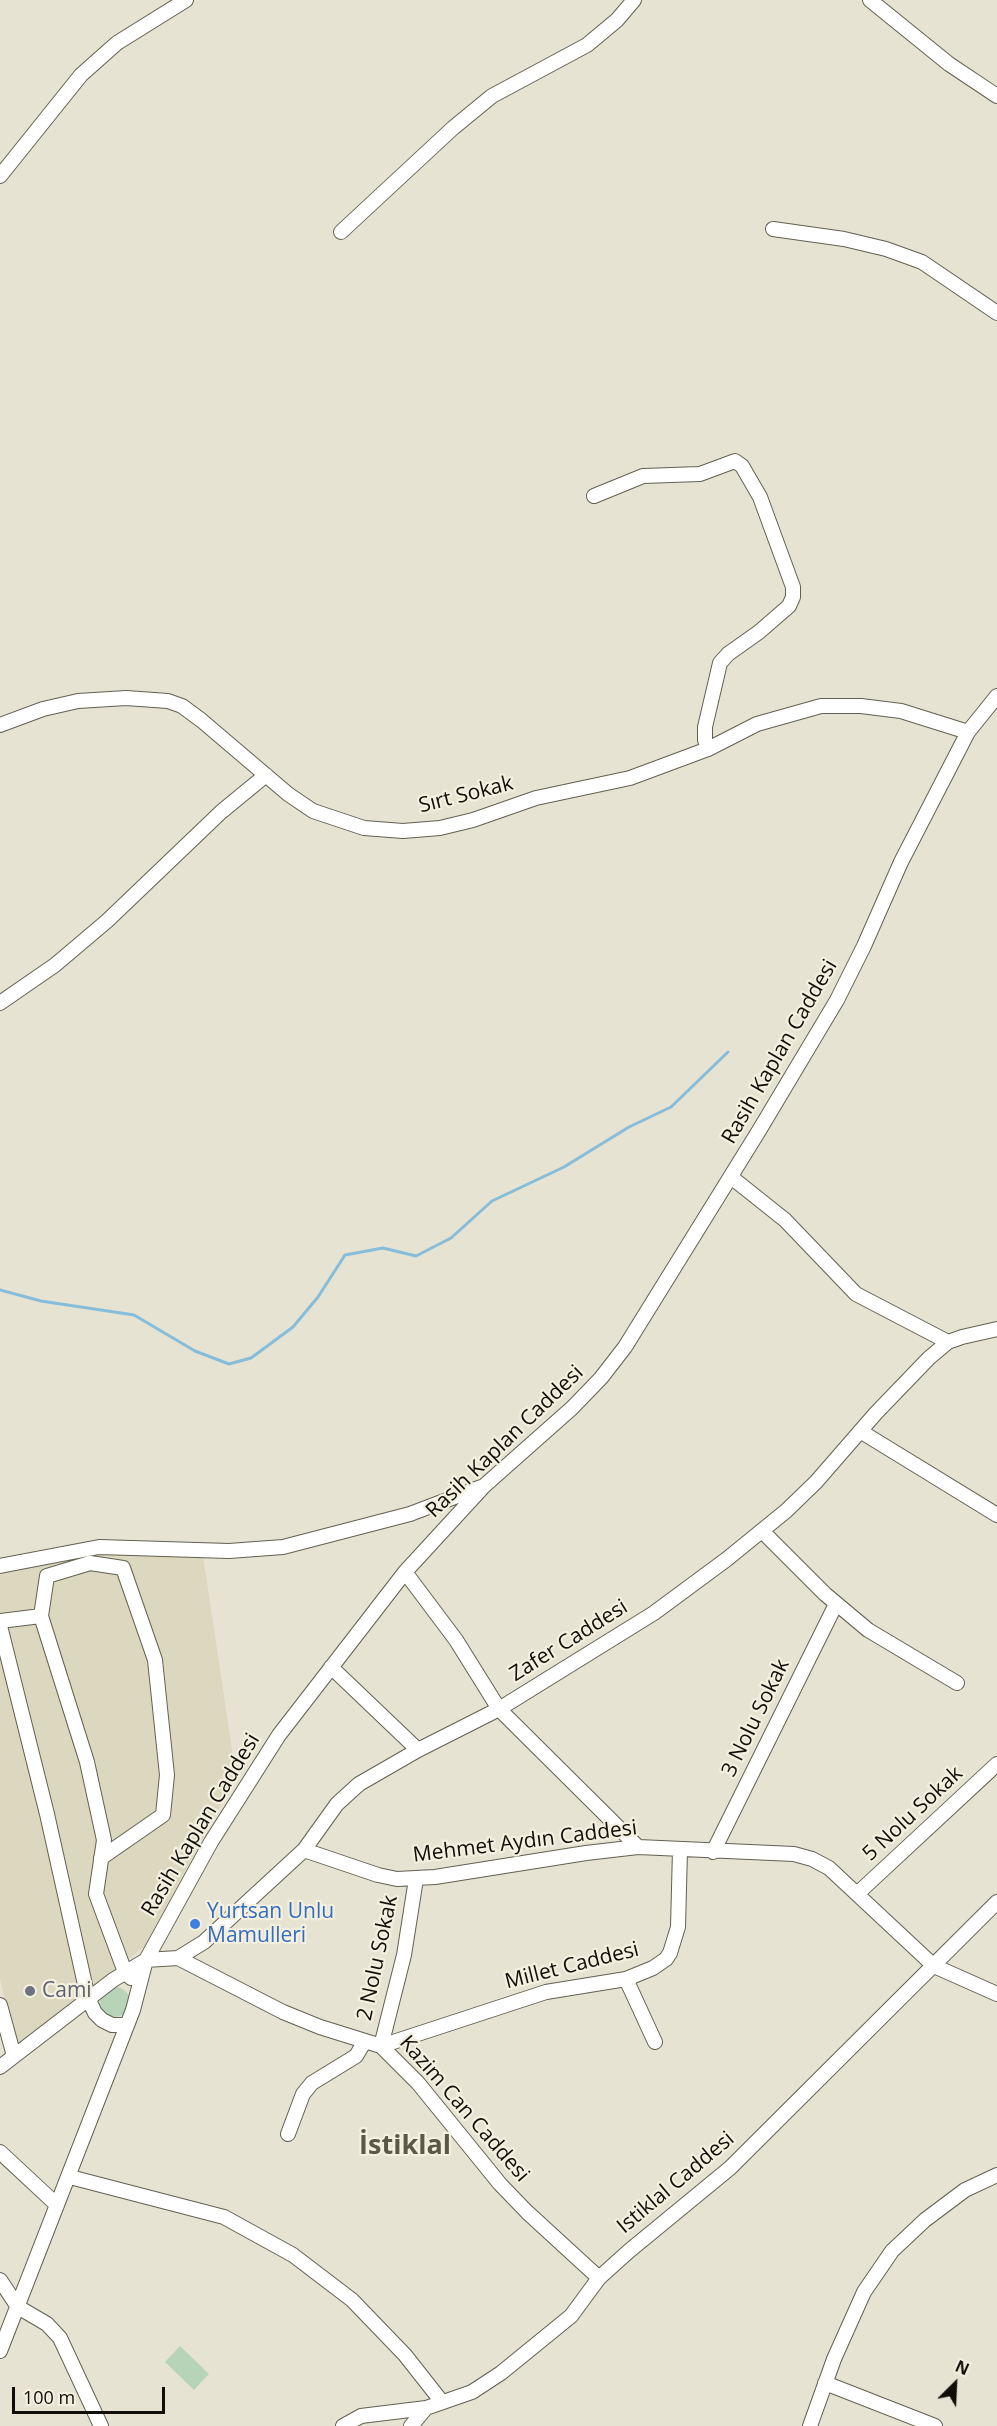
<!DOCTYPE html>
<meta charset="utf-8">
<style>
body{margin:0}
#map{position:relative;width:997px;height:2426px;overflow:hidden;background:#e7e3d2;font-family:"Open Sans",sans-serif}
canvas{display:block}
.north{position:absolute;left:925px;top:2354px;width:60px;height:60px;-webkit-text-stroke:4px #f4f0df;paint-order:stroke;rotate:24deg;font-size:16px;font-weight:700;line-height:24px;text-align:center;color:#0f0e08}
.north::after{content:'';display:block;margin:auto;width:21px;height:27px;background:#0f0e08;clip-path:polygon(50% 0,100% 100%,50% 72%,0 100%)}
.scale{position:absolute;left:12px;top:2387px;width:153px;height:27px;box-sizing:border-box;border:3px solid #0f0e08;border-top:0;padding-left:8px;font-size:18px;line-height:21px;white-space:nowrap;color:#0f0e08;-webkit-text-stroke:4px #f4f0df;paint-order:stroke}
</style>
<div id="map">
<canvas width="997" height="2426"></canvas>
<div class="north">N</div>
<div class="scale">100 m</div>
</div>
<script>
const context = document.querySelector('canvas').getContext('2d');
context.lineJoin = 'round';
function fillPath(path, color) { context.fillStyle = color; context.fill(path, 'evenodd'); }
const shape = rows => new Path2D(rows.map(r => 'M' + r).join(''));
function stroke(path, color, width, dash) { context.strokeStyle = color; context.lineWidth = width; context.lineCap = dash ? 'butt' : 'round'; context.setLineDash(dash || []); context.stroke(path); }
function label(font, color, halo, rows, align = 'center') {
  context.font = font + ' "Open Sans",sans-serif'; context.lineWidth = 4.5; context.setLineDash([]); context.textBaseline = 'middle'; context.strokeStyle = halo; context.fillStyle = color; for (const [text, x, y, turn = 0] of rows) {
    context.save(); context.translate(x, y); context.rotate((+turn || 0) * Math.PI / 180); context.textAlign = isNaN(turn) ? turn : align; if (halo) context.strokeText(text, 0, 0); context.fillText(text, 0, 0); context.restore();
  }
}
fillPath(shape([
 [101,1552,203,1555,236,1777,144,1947,16,2048,0,1979,0,1574]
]), '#dcd7bf');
fillPath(shape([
 '100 2002a15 15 0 1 1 30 0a15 15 0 1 1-30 0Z',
 [180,2346,209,2374,194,2390,165,2362]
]), '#b7d3b8');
stroke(shape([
 [0,1290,41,1301,134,1315,195,1351,229,1364,251,1358,293,1327,318,1297,345,1255,383,1248,416,1256,451,1238,492,1201,564,1167,629,1127,671,1107,728,1052]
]), '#85bddb', 3);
const minor = shape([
 [870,0,949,64,997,96],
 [0,176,81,75,117,43,186,0],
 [773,229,844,239,886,249,922,262,997,313],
 [341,232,453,128,492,96,587,45,617,20,634,0],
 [594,496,643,476,700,474,735,461,742,466,760,497,793,587,793,597,789,606,759,632,728,654,720,663,705,727,705,740,708,749],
 [0,725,43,709,78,701,126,698,168,701,182,706,201,720,288,794,313,811,364,828,403,831,440,828,473,820,536,798,630,778,708,749,757,724,821,706,861,706,901,711,968,732],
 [0,1003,55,965,107,921,221,812,266,775],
 [731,1177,785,1220,856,1294,948,1342],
 [860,1431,997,1515],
 [762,1531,825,1594,868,1630,957,1683],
 [0,1566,99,1547,229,1551,283,1547,410,1514,481,1487],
 [405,1572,456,1640,499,1709,638,1847],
 [41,1616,47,1576,90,1563,123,1568,155,1660,167,1775,163,1815,101,1858],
 [0,1621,41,1616,87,1762,104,1840,96,1894,125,1972,131,1978],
 [0,1626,47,1814,88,1998,95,2013,102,2020,112,2025,127,2025],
 [331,1667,418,1750],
 [304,1850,378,1875,397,1879,435,1877,586,1853,638,1847,794,1854,812,1859,829,1868,934,1966,997,1994],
 [713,1852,836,1604],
 [857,1894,997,1764],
 [178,1958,283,2012,320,2027,381,2046,418,2083,500,2184,527,2212,599,2278],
 [626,1979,655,2042],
 [0,2005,14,2056],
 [381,2046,546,1992,626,1979,653,1968,666,1959,670,1953,678,1927,680,1850],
 [381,2046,404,1955,416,1879],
 [0,2067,113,1980,146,1960,178,1958,204,1942,304,1850,337,1804,359,1784,418,1750,499,1709,654,1613,727,1559,786,1511,816,1482,876,1413,929,1358,948,1342,962,1337,997,1329],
 [288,2134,303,2094,312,2083,356,2056,365,2041],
 [0,2152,57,2205],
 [70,2177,224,2217,293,2255,352,2300,405,2355,442,2402],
 [0,2280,18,2307,47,2324,60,2338,101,2426],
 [0,2351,133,2010,146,1960,211,1842,279,1735,405,1572,484,1486,572,1408,601,1378,625,1347,760,1129,837,1000,864,946,901,862,968,732,997,696],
 [825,2383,935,2426],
 [343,2426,361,2416,426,2408,472,2392,501,2373,571,2316,599,2278,629,2251,730,2168,997,1902],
 [411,2426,426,2408],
 [810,2426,834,2359,864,2292,892,2251,925,2220,965,2190,997,2175]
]);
stroke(minor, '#636051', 16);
stroke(minor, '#fff', 14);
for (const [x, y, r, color] of [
 [195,1924,6,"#3f7fe0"],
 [30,1991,6,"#6b7280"]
]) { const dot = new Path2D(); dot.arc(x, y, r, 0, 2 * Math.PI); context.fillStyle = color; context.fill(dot); stroke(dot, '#f4f0df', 2); }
label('21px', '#0f0e08', '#f4f0df', [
 ["Sırt Sokak",466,795,-14],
 ["Rasih Kaplan Caddesi",780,1052,-60],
 ["Rasih Kaplan Caddesi",505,1442,-44],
 ["Zafer Caddesi",569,1641,-32],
 ["3 Nolu Sokak",756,1718,-64],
 ["5 Nolu Sokak",913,1814,-43],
 ["Rasih Kaplan Caddesi",201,1825,-59],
 ["Mehmet Aydın Caddesi",525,1842,-7],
 ["2 Nolu Sokak",378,1958,-78],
 ["Millet Caddesi",572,1966,-14],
 ["Kazim Can Caddesi",464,2109,49],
 ["Istiklal Caddesi",676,2183,-40]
]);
label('21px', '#366cbe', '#f4f0df', [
 ["Yurtsan Unlu",207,1912],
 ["Mamulleri",207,1936]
], 'left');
label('21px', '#5b616d', '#f4f0df', [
 ["Cami",42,1991]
], 'left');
label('bold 27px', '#5b5849', '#f4f0df', [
 ["İstiklal",405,2146]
]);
</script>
